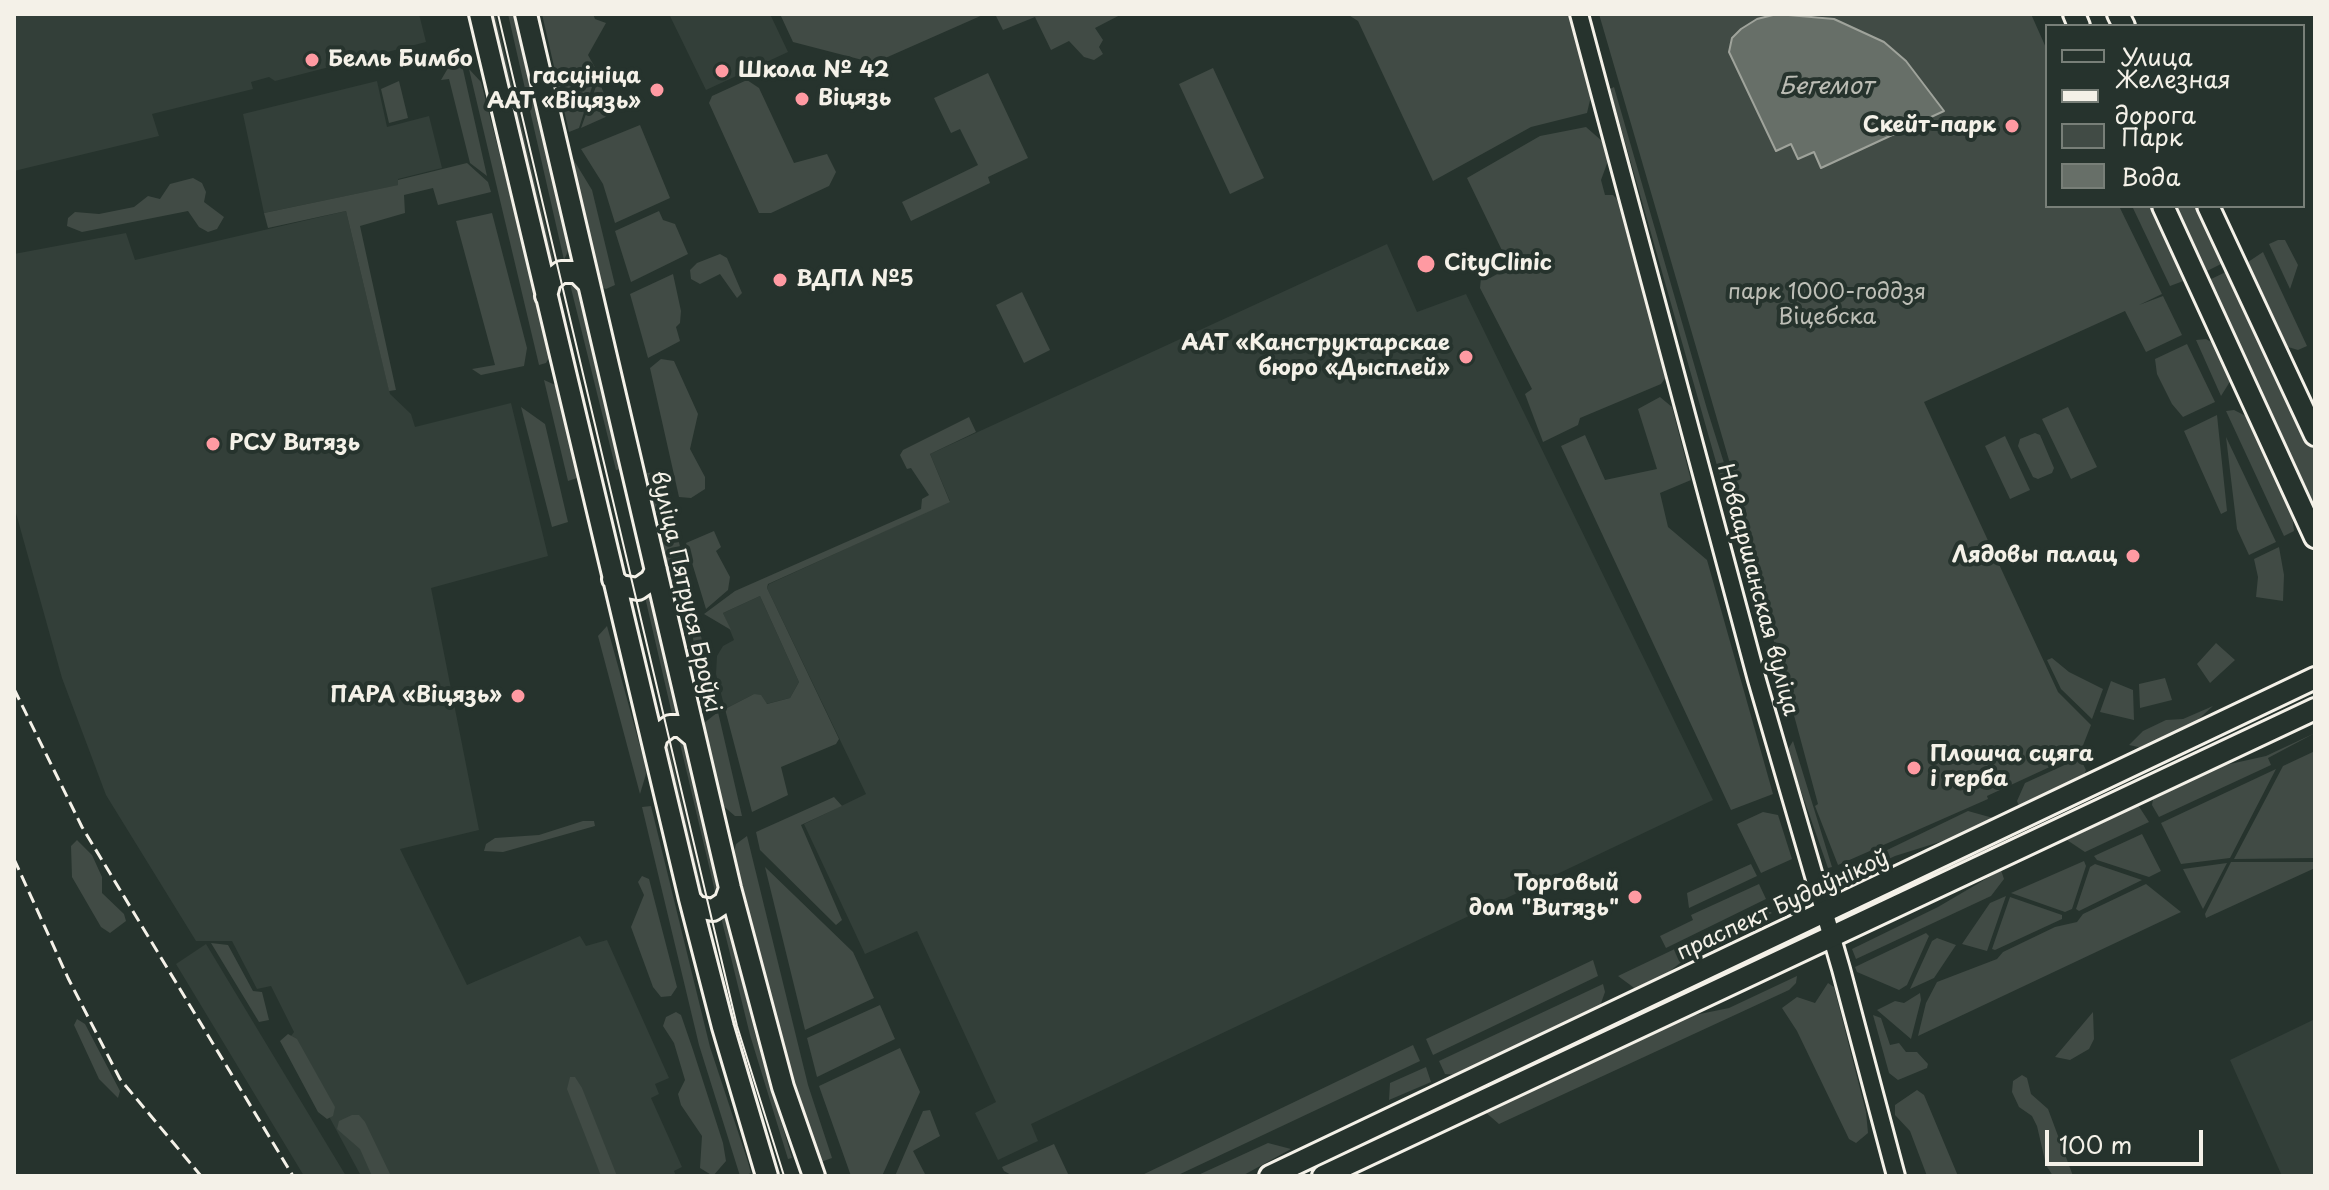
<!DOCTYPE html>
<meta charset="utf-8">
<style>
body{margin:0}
#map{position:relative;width:2329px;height:1190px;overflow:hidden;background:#26332d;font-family:"Playpen Sans",sans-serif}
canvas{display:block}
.frame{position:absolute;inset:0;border:16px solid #f4f1e8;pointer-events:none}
.legend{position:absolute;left:2045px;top:24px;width:260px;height:184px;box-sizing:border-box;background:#26332d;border:2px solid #787f78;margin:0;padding:10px 14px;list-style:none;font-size:24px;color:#f4f1e8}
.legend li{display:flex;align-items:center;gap:16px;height:40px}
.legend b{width:40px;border:2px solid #787f78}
.scale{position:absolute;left:2045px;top:1130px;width:158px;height:36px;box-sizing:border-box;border:4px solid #f4f1e8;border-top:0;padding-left:10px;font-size:24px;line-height:28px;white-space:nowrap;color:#f4f1e8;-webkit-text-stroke:6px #26332d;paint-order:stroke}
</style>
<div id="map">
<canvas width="2329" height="1190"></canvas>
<div class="frame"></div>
<ul class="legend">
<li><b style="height:10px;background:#26332d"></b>Улица</li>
<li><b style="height:10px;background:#f4f1e8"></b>Железная дорога</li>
<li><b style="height:22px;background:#414b45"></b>Парк</li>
<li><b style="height:22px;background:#676f68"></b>Вода</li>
</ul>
<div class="scale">100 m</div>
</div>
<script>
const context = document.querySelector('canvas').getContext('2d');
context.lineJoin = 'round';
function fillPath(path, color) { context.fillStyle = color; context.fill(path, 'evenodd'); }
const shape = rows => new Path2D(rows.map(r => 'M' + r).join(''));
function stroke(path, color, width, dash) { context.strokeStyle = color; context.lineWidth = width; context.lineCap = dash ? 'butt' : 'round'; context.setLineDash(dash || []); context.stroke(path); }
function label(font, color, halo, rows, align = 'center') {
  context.font = font + ' "Playpen Sans",sans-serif'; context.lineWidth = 8; context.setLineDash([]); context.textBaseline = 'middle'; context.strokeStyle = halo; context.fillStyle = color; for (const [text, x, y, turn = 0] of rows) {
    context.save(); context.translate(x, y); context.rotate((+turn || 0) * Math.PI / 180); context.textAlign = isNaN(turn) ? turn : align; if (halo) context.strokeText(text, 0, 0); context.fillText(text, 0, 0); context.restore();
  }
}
fillPath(shape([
 [14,14,419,14,426,42,275,81,269,77,251,82,253,89,152,114,159,136,14,171],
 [669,14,770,14,788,52,706,90],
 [377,81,387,127,429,116,442,168,398,179,399,185,264,213,243,114],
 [346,211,390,394,411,414,415,427,511,403,548,556,431,588,479,830,400,849,467,985,580,936,586,946,607,940,669,1078,655,1084,659,1094,651,1098,682,1167,674,1171,676,1176,361,1176,288,1040,294,1032,271,986,257,989,232,941,196,941,106,795,62,678,14,506,14,254,126,233,135,260],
 [1387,244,1417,312,1466,294,1713,800,1031,1124,1038,1141,998,1160,975,1113,996,1102,917,931,865,954,804,824,866,794,767,588,769,584,950,501,930,454],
 [760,596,799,682,790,698,766,704,754,694,725,709,716,674,717,656,723,646,734,640,723,613],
 [206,944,346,1176,304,1176,176,964],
 [2315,1019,2315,1176,2282,1176,2230,1060]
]), '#333f39');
fillPath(shape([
 [490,14,495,14,554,263,547,258],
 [508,14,514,14,569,249,564,260],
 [542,14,593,14,595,19,606,23,588,55,597,71,579,128,569,132],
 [780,14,985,14,874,63,793,42],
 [995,14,1122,14,1095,28,1103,40,1099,47,1103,54,1094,60,1084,57,1069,41,1051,50,1035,17,1003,30],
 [1347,14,1570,14,1591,96,1587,113,1531,127,1433,181,1358,21],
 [1599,14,1777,14,1757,19,1776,151,1792,144,1814,152,1944,111,1906,61,1884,42,1834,19,1807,14,2031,14,2047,50,2047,206,2119,206,2162,294,2139,305,2163,296,2182,335,2146,352,2125,311,1924,402,2058,692,2091,725,2080,753,1987,796,1988,799,1838,865,1815,806,1818,804,1746,538,1747,522],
 [457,63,462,65,487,176,470,163,449,79,441,80,448,68],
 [603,67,611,70,614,77,600,84,608,103,617,105,619,111,581,128],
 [1213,68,1264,178,1230,194,1179,84],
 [469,69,481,82,549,345,550,356,546,363,539,365],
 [988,73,1028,158,988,177,990,183,911,221,902,202,978,165,960,129,951,133,934,98],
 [747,80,759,88,794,163,827,154,836,172,829,186,771,213,759,213,709,103,712,96],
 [399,81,408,118,389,123,381,89],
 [1614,87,1707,409,1730,482,1720,476,1610,89],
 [640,125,670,198,615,223,603,184,581,149],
 [1586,127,1602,141,1608,161,1601,180,1605,195,1613,195,1617,199,1666,377,1661,384,1580,418,1578,425,1543,442,1525,394,1532,389,1480,288,1481,278,1485,275,1490,278,1510,267,1467,178,1540,136],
 [570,154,592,190,615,285,606,289,601,287,566,156],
 [467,163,488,182,491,192,438,205,433,188,404,195,405,213,360,226,396,390,389,391,346,211,268,228,264,213,398,185,398,180],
 [193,178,202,183,206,192,204,202,224,217,217,229,208,232,199,227,188,211,82,232,67,226,68,218,75,212,99,214,134,207,148,196,160,199,170,184],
 [2132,206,2152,206,2186,280,2170,286],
 [2177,206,2201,206,2227,261,2207,271],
 [659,211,663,220,675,224,688,254,631,282,615,231],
 [492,213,527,348,524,366,481,375,472,369,495,365,456,221],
 [2278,240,2285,240,2298,265,2290,289,2269,244],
 [2263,252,2307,346,2298,350,2288,347,2248,262],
 [720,254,727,258,742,293,737,298,720,274,700,284,691,279,690,270,697,263],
 [2230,270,2315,450,2315,506,2209,280],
 [673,274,681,311,680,323,676,327,680,341,648,358,630,294],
 [568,276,577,280,622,469,616,470],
 [1022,292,1050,350,1024,363,996,305],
 [2206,339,2215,344,2231,380,2221,396,2196,340],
 [2187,344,2215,402,2183,417,2172,404,2157,374,2155,359],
 [661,359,674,361,698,414,690,449,705,477,705,489,691,498,679,497,650,368],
 [544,380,560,387,580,477,568,481],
 [1660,397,1672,407,1691,480,1660,493,1668,527,1707,560,1773,794,1731,810,1561,446,1585,435,1605,480,1657,469,1638,409],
 [521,407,545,424,568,522,552,527],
 [2068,407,2097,467,2071,479,2042,419],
 [2234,410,2246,416,2292,515,2294,531,2284,536,2226,411],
 [2217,415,2227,511,2221,514,2184,431],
 [969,417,976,432,930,454,950,502,768,584,767,588,839,739,836,744,781,767,788,795,752,812,725,709,754,694,761,695,767,704,790,698,799,682,760,596,723,613,731,630,704,614,735,591,921,509,922,499,929,495,911,468,907,469,900,455,903,450],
 [2035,433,2040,435,2054,468,2052,473,2038,479,2033,477,2018,446,2020,439],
 [2005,436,2030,490,2010,499,1985,446],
 [2226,437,2276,542,2249,555,2237,529],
 [657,472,665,476,673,511,661,515,655,512,647,473],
 [674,521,704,649,696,651,689,622,678,612,660,544,665,526],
 [714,531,721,547,716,551,730,577,728,590,706,609,686,543],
 [2279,547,2284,575,2283,601,2256,597,2258,577,2254,559],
 [652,595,678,710,672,714,645,597],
 [607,626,644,761,646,774,640,794,598,636],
 [2216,643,2235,660,2210,683,2197,664],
 [2052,658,2069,672,2103,689,2092,719,2061,689,2047,660],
 [2165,678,2172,700,2140,708,2139,684],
 [2111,681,2133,690,2134,720,2100,712],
 [2213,706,2193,724,2143,748,2129,745,2143,731,2166,720,2183,719],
 [718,712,742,816,735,816,721,804,704,723],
 [2315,733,2268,758,2271,765,2159,817,2152,805,2153,799,2221,766,2266,756],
 [678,735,685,741,721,895,717,900],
 [667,738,705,902,698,898,661,746],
 [1793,741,1832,867,1828,868,1787,751],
 [2315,751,2315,858,2234,859,2283,766],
 [2080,758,2086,770,2083,777,2019,806,2017,801,2025,783],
 [2276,769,2230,858,2181,864,2161,823],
 [834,797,842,806,801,825,842,920,836,925,760,850,756,832],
 [2138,805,2149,822,2085,852,2067,840],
 [651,806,710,1047,748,1162,751,1173,744,1176,740,1176,699,1045,642,807],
 [1968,811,1993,818,1949,839,1895,856,1842,881,1827,879],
 [1763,812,1778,815,1792,859,1761,873,1737,824],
 [583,821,594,821,595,826,503,852,484,851,486,844,495,838,539,835],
 [2142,834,2161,871,2149,877,2097,860,2094,856],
 [747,836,808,1085,832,1158,818,1163,791,1091,733,856,736,844],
 [77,840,92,855,102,877,102,893,124,914,126,921,110,933,101,927,72,877,71,846],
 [2084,861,2086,866,2072,909,2065,912,2011,893],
 [2231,862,2315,862,2315,868,2206,918,2205,914],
 [2227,863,2203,909,2183,869],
 [1751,864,1757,876,1689,908,1687,893],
 [2095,864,2142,880,2079,911,2076,909,2090,867],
 [765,867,853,952,874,998,805,1030],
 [2001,870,2004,879,1991,896,1856,959,1852,949,1938,907],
 [642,876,649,879,677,987,671,996,661,997,653,987,631,927,644,895,638,882],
 [1759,884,1766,899,1666,948,1660,936,1693,920,1691,915],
 [2146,884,2181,912,1918,1036,1926,1003,1937,982,1997,959,2003,952,2055,927,2077,922,2083,914],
 [2006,896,1987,951,1962,944,1990,903],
 [2010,897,2062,915,2062,919,1995,950,1992,949],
 [1763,907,1772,913,1699,948,1660,979,1637,990,1618,976],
 [725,909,755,1034,792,1158,788,1159,750,1035,720,913],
 [1926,933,1929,936,1907,985,1899,990,1857,972,1855,967],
 [1937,938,1956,945,1934,978,1910,989,1932,941],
 [211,943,228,945,253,991,262,992,269,1020,259,1022],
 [1593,960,1598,976,1433,1055,1426,1039],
 [1797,976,1796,983,1789,990,1499,1124,1484,1111,1690,1016,1729,1008],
 [1828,983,1834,987,1866,1112,1868,1133,1856,1143,1849,1139,1797,1031,1782,1008,1797,997,1815,1003],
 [1603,984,1605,992,1600,1006,1457,1075,1445,1074,1439,1061],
 [1920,993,1921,1000,1911,1039,1877,1010,1895,1001,1904,1003],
 [880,1005,895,1039,817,1077,807,1038],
 [676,1012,681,1015,693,1050,723,1143,726,1161,713,1176,700,1168,702,1136,681,1105,678,1094,685,1080,674,1043,663,1026,666,1017],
 [2093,1012,2094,1039,2089,1049,2070,1060,2055,1057],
 [1873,1015,1881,1018,1890,1045,1899,1043,1906,1052,1917,1052,1928,1064,1927,1068,1898,1080,1889,1073],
 [77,1019,85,1024,120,1091,118,1098,99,1079,74,1025],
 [288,1034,297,1039,335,1107,333,1116,327,1119,318,1112,280,1041],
 [1413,1045,1420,1061,1176,1176,1140,1176],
 [900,1048,920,1092,882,1176,851,1176,819,1086],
 [1426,1067,1431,1082,1389,1100,1390,1083],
 [2022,1075,2027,1078,2031,1094,2048,1109,2073,1176,2053,1176,2046,1165,2037,1126,2032,1116,2019,1107,2012,1092,2013,1081],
 [570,1077,575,1077,582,1088,617,1176,601,1176,567,1089],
 [1917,1090,1924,1095,1958,1176,1927,1176,1910,1131,1895,1115,1895,1105],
 [930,1110,940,1136,913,1151,926,1176,895,1176,923,1111],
 [352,1115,359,1115,365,1122,391,1176,372,1176,360,1149,337,1129,339,1121],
 [1268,1143,1291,1149,1242,1176,1196,1176],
 [1054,1144,1069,1176,1013,1176,1004,1171,1002,1167]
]), '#414b45');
const water = shape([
 [1777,14,1834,19,1884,42,1906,61,1944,111,1821,168,1814,152,1798,159,1791,144,1776,151,1729,52,1732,38,1741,29,1757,19,1777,14]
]);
fillPath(water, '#676f68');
stroke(water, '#9fa39b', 2);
const minor = shape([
 [1579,14,1757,680,1841,969,1896,1176]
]);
const major = shape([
 [480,14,690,899,723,1027,767,1176],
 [526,14,730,888,783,1087,814,1176],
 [2074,14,2079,26],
 [2118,14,2124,26],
 [2163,206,2315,537],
 [2208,206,2315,435],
 [546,296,550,281,561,272,577,272,589,284],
 [613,579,621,586,638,589,651,580,656,570],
 [654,747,657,736,670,726,681,726,694,737],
 [690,899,697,907,713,910,725,902,730,888],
 [1270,1176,2315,678],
 [1323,1176,2315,709]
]);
stroke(minor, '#f4f1e8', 22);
stroke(major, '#f4f1e8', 26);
stroke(minor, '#26332d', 16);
stroke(major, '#26332d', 20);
stroke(shape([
 [498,14,737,1026,784,1176]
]), '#f4f1e8', 2);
stroke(shape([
 [14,689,82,827,293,1176],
 [14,859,68,978,120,1079,201,1176]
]), '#f4f1e8', 3, [12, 6]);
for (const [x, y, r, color] of [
 [312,60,8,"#ff9aa2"],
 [722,71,8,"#ff9aa2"],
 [657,90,8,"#ff9aa2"],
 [802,99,8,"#ff9aa2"],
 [2012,126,8,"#ff9aa2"],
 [1426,264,10,"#ff9aa2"],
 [780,280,8,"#ff9aa2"],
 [1466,357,8,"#ff9aa2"],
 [213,444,8,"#ff9aa2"],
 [2133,556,8,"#ff9aa2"],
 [518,696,8,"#ff9aa2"],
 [1914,768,8,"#ff9aa2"],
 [1635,897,8,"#ff9aa2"]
]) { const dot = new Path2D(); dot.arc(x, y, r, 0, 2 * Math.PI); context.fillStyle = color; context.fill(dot); stroke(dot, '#26332d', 3); }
label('bold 22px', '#f4f1e8', '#26332d', [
 ["Белль Бимбо",328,60],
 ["Школа № 42",738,71],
 ["гасцініца",641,77,"right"],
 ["ААТ «Віцязь»",641,102,"right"],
 ["Віцязь",818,99],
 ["Скейт-парк",1996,126,"right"],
 ["CityClinic",1444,264],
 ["ВДПЛ №5",796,280],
 ["ААТ «Канструктарскае",1450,344,"right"],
 ["бюро «Дысплей»",1450,369,"right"],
 ["РСУ Витязь",229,444],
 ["Лядовы палац",2117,556,"right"],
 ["ПАРА «Віцязь»",502,696,"right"],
 ["Плошча сцяга",1930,755],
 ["і герба",1930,780],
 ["Торговый",1619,884,"right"],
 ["дом \"Витязь\"",1619,909,"right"]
], 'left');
label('22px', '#bebfb7', '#26332d', [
 ["парк 1000-годдзя",1827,293],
 ["Віцебска",1827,318]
]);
label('22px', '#f4f1e8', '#26332d', [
 ["Новааршанская вуліца",1757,590,75],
 ["вуліца Пятруся Броўкі",685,592,77],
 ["праспект Будаўнікоў",1783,906,-25]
]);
label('italic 24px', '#bcbdb5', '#26332d', [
 ["Бегемот",1826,87]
]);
</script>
